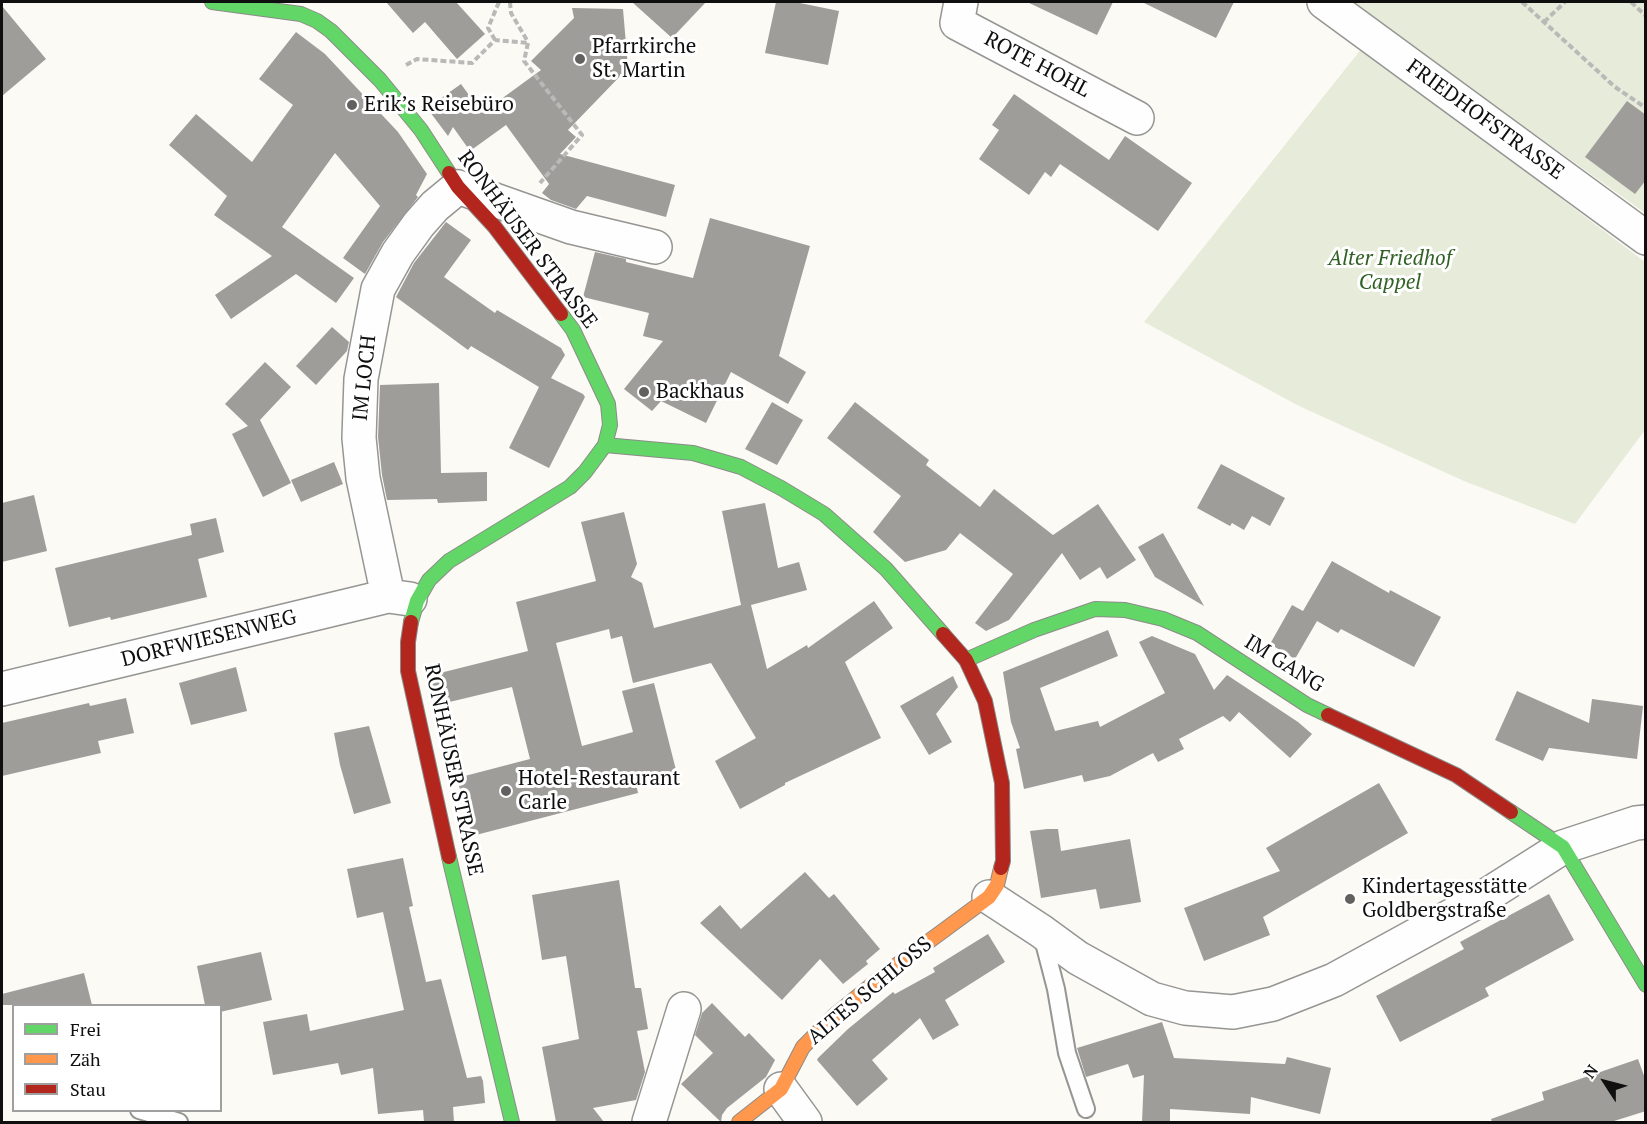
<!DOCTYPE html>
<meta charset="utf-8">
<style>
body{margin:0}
#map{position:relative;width:1647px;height:1124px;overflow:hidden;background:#fbfaf5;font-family:"PT Serif",serif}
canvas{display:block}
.frame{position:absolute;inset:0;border:3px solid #0f0f0f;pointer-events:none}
.legend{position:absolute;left:12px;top:1004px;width:210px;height:108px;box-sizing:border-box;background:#fff;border:2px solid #9f9f9f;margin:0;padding:8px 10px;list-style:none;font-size:18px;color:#0f0f0f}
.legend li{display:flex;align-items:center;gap:12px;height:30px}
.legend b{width:30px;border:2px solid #9f9f9f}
.north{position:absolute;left:1575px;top:1052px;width:60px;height:60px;-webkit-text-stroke:4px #fff;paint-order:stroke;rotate:306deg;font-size:16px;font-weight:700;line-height:24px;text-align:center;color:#0f0f0f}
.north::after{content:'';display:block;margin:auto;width:21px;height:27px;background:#0f0f0f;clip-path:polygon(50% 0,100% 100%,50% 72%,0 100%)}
</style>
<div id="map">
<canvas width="1647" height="1124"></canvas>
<div class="frame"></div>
<ul class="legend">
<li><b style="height:8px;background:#63d668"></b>Frei</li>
<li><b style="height:8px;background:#ff974d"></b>Zäh</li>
<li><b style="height:8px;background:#b3261e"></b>Stau</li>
</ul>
<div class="north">N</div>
</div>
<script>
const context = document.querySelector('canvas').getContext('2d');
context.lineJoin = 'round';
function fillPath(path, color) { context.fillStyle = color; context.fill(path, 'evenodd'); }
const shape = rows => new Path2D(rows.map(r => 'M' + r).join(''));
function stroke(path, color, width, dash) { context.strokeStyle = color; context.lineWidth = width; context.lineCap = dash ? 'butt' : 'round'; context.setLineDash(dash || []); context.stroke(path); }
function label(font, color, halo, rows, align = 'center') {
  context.font = font + ' "PT Serif",serif'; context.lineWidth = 6; context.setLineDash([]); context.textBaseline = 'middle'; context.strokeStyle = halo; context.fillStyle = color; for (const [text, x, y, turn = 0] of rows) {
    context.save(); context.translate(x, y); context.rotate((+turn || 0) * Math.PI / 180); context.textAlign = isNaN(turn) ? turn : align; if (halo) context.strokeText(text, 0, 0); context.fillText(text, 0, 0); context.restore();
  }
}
fillPath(shape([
 [1350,2,1645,2,1645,213],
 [1362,48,1645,262,1645,430,1575,524,1464,481,1299,406,1144,322]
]), '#e7ebda');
fillPath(shape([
 [386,2,456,2,485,34,457,59,425,22,413,33],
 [632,2,706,2,672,38],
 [776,2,795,2,839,11,828,65,765,53],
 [1027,2,1113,2,1097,35],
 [1142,2,1234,2,1216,38],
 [2,6,46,59,2,96],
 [572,8,623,9,628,68,568,130,576,137,560,154,675,185,666,217,587,196,576,209,551,200,542,193,549,184,506,125,470,151,453,127,448,136,427,108,461,84,482,113,541,70,531,61,574,18],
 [296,32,325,54,398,132,427,174,416,195,418,197,383,242,365,274,343,258,380,206,335,153,282,227,354,278,336,303,296,274,231,319,215,295,272,256,214,215,227,196,169,145,196,114,252,162,293,105,259,79],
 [1014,94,1109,160,1125,136,1192,183,1158,231,1060,164,1051,177,1045,172,1029,195,979,159,999,130,992,125],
 [1627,101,1646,115,1646,180,1635,194,1585,157],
 [710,218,810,246,779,356,806,372,788,404,731,372,706,423,661,401,652,411,624,389,663,341,643,336,649,313,583,297,595,252,626,259,626,262,693,278],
 [446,222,471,240,444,277,495,313,497,310,561,348,565,355,551,378,583,394,585,397,549,468,509,448,539,387,471,346,468,350,396,297,414,263],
 [332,327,349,342,347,351,316,385,296,366],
 [265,362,291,387,260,420,291,483,263,497,232,434,248,426,225,404],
 [439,383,441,473,487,472,487,501,438,503,437,499,387,500,382,475,378,437,380,385],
 [772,402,803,420,777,465,745,449],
 [855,402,929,460,926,465,980,507,994,489,1053,535,1098,504,1136,560,1107,579,1100,567,1080,580,1062,553,1009,620,986,631,975,623,1013,574,960,533,946,550,905,562,873,532,901,496,827,438],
 [334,462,343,484,301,502,291,480],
 [1221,464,1285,498,1270,526,1252,516,1244,530,1232,523,1230,526,1197,508],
 [34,495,47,551,2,562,2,503],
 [765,503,778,568,799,562,807,590,751,605,767,669,807,645,808,648,874,601,893,628,845,662,881,738,785,783,785,785,740,809,715,761,756,738,711,663,633,683,622,636,611,639,609,629,556,643,582,746,633,732,622,691,654,683,678,778,637,788,638,793,472,836,457,778,530,759,512,687,437,705,428,676,528,651,516,602,596,581,581,522,624,512,637,564,631,577,642,583,654,628,741,605,722,511],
 [216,518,224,552,198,559,207,597,111,620,110,617,69,627,55,568,192,535,190,524],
 [1163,533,1204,606,1155,577,1138,547],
 [1332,561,1389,593,1390,590,1441,617,1414,667,1341,629,1338,633,1317,621,1295,659,1270,644,1292,605,1303,611],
 [1108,630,1118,656,1040,688,1055,731,1098,721,1100,727,1165,693,1139,642,1152,636,1195,654,1214,690,1227,675,1298,722,1312,734,1290,758,1239,712,1230,722,1223,716,1179,739,1184,749,1158,762,1153,753,1110,776,1084,782,1082,775,1024,789,1016,749,1020,748,1011,722,1003,672],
 [236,667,247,711,191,725,179,683],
 [953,676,958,687,936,714,952,742,929,755,900,706],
 [1517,691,1589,723,1592,699,1643,706,1637,759,1549,748,1543,761,1495,740],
 [126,698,134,733,98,741,101,753,2,776,2,723,89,703,90,706],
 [369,726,391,803,354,814,340,765,334,733],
 [1379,783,1408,833,1263,917,1270,935,1204,961,1184,908,1280,871,1266,848],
 [1047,829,1058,829,1061,851,1130,839,1141,902,1100,909,1096,889,1041,898,1030,831],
 [403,858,413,906,409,907,426,982,441,979,467,1078,481,1076,483,1081,485,1103,453,1107,454,1122,424,1122,423,1110,378,1114,373,1068,341,1075,338,1063,273,1075,263,1022,307,1014,310,1031,404,1010,383,912,357,918,347,869],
 [805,872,829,898,834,894,880,949,866,961,868,964,843,984,820,959,782,1000,700,923,720,905,741,929],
 [619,880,635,988,641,988,648,1029,637,1031,645,1072,636,1100,593,1108,604,1122,556,1122,542,1047,579,1039,566,956,542,960,532,895],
 [1549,894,1574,940,1485,988,1489,996,1400,1042,1376,996,1464,949,1460,942],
 [988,934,1005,962,945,1000,959,1025,933,1040,920,1018,872,1060,888,1079,857,1106,817,1060,818,1058,848,1029,893,992,895,994,935,972,933,968],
 [261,952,272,1000,220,1012,220,1005,205,1005,197,966],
 [84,973,92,1005,2,1005,2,994],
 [712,1003,745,1037,749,1033,775,1060,766,1077,727,1108,722,1115,721,1122,681,1084,713,1053,695,1035,702,1013],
 [1162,1022,1174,1058,1285,1064,1287,1057,1331,1068,1320,1114,1251,1097,1250,1114,1170,1109,1170,1122,1142,1122,1144,1075,1133,1078,1128,1064,1086,1077,1077,1048],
 [1638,1059,1646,1081,1646,1111,1611,1122,1492,1122,1491,1119,1544,1100,1542,1092]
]), '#9f9d9a');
const lane = shape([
 [1042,935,1056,989,1067,1053,1086,1109],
 [139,1110,179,1122]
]);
const street = shape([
 [961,2,957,23,1137,118],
 [1324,2,1646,238],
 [388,596,363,478,359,438,361,379,378,289,398,253,419,224,435,206,458,187,571,227,655,247],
 [2,689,388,596,410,599],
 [989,897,1041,931,1078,958,1152,999,1185,1008,1233,1012,1273,1004,1334,980,1473,904,1563,847,1636,823,1646,822],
 [781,1089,805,1122],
 [649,1122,684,1009]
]);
const fast = shape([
 [212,2,301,14,317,21,331,31,380,80,421,130,449,173],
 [605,445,693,453,741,467,781,488,824,514,886,569,943,634],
 [411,622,417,601,429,580,449,561,570,487,585,472,605,445,610,425,608,404,573,330,561,314],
 [966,660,1034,630,1095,609,1125,610,1163,619,1197,633,1307,705,1328,715],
 [1511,812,1563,847,1646,985],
 [449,857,512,1122]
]);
const slow = shape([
 [739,1122,781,1089,803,1047,835,1015,890,970,989,897,997,885,1001,868]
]);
const jam = shape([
 [449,173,458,187,494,226,561,314],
 [411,622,408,642,408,671,449,857],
 [943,634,966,660,985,701,1002,783,1003,861,1001,868],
 [1328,715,1456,775,1511,812]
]);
stroke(lane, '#959593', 20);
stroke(street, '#959593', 36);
stroke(fast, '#8c8b89', 16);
stroke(slow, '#8c8b89', 16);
stroke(jam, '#8c8b89', 16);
stroke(shape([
 [510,2,511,13,528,42],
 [1522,2,1615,87,1646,108],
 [1631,2,1646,16],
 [1544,22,1565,2],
 [495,40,488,28,499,2],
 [528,43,524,61,582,135,540,183],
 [406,65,417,59,472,63,495,40,528,43]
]), '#b9b9b8', 4, [6, 3]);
stroke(lane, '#fefefe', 16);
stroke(street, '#fefefe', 33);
stroke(fast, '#63d668', 14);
stroke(slow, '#ff974d', 14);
stroke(jam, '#b3261e', 14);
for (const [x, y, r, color] of [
 [580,59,6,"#626160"],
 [352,105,6,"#626160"],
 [644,392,6,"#626160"],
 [506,791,6,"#626160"],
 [1350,899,6,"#626160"]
]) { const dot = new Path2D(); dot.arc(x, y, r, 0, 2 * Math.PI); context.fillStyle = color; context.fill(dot); stroke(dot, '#fff', 2); }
label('21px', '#0f0f0f', '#fff', [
 ["Pfarrkirche",592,47],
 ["St. Martin",592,71],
 ["Erik’s Reisebüro",364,105],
 ["Backhaus",656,392],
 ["Hotel-Restaurant",518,779],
 ["Carle",518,803],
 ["Kindertagesstätte",1362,887],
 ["Goldbergstraße",1362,911]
], 'left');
label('21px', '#0f0f0f', '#fff', [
 ["ROTE HOHL",1037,65,28],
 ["FRIEDHOFSTRASSE",1485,120,36],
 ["RONHÄUSER STRASSE",527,240,53],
 ["IM LOCH",365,378,-84],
 ["DORFWIESENWEG",209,639,-14],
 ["IM GANG",1284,664,32],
 ["RONHÄUSER STRASSE",453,770,78],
 ["ALTES SCHLOSS",870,991,-40]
]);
label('italic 21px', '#316124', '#fff', [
 ["Alter Friedhof",1390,259],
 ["Cappel",1390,283]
]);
</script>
